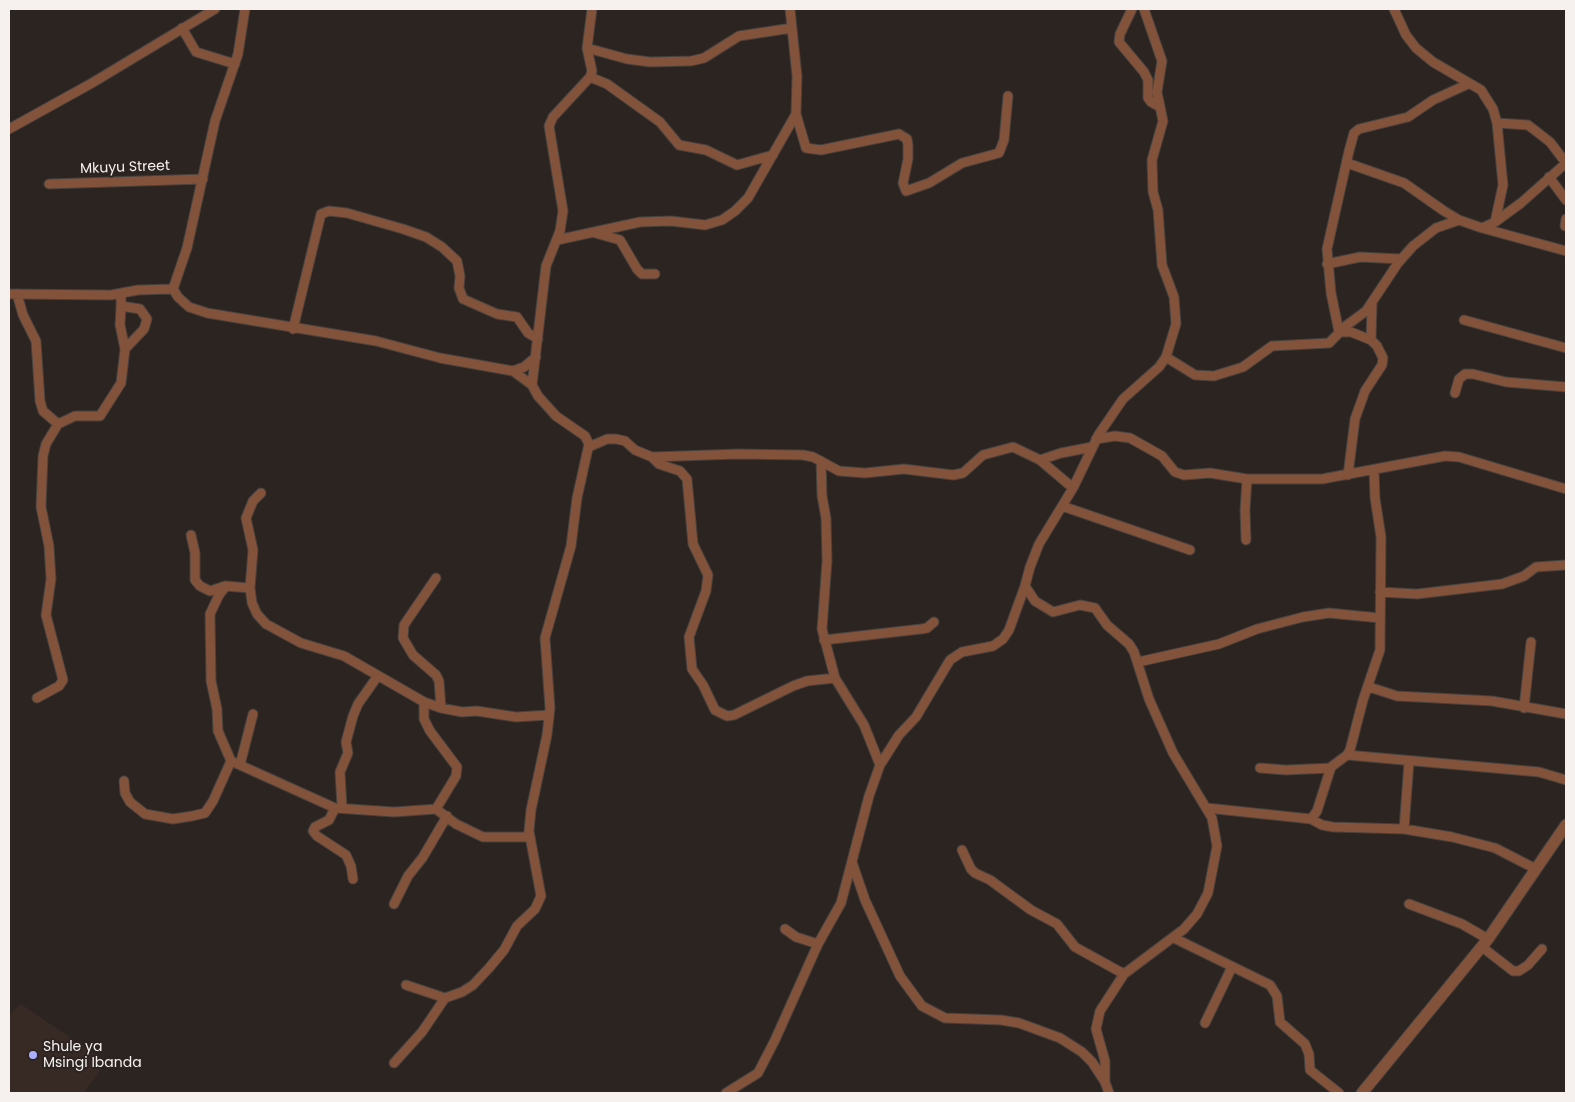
<!DOCTYPE html>
<style>
body{margin:0}
#map{position:relative;width:1575px;height:1102px;overflow:hidden;background:#2b2421;font-family:Poppins,sans-serif}
canvas{display:block}
.frame{position:absolute;inset:0;border:10px solid #f6f1ef;pointer-events:none}
</style>
<div id="map">
<canvas width="1575" height="1102"></canvas>
<div class="frame"></div>
</div>
<script>
const context = document.querySelector('canvas').getContext('2d');
context.lineJoin = 'round';
function fillPath(path, color) { context.fillStyle = color; context.fill(path, 'evenodd'); }
const shape = rows => new Path2D(rows.map(r => 'M' + r).join(''));
function stroke(path, color, width, dash) { context.strokeStyle = color; context.lineWidth = width; context.lineCap = dash ? 'butt' : 'round'; context.setLineDash(dash || []); context.stroke(path); }
function label(font, color, halo, rows, align = 'center') {
  context.font = font + ' Poppins,sans-serif'; context.lineWidth = 4; context.setLineDash([]); context.textBaseline = 'middle'; context.strokeStyle = halo; context.fillStyle = color; for (const [text, x, y, turn = 0] of rows) {
    context.save(); context.translate(x, y); context.rotate((+turn || 0) * Math.PI / 180); context.textAlign = isNaN(turn) ? turn : align; if (halo) context.strokeText(text, 0, 0); context.fillText(text, 0, 0); context.restore();
  }
}
fillPath(shape([
 [21,1004,106,1062,84,1093,9,1093,9,1015]
]), '#372a24');
const minor = shape([
 [245,9,238,54,215,121,187,248,173,289,178,297,189,307,207,313,376,341,440,358,513,371,532,385],
 [790,9,797,76,796,114,806,148,821,150,899,134,907,139,908,145,908,159,903,183,906,191,929,183,962,163,999,153,1004,140,1008,96],
 [1132,9,1120,34,1119,42,1144,72,1148,80,1148,98,1151,102,1160,107],
 [1394,9,1406,35,1416,48,1433,62,1481,90,1493,109,1497,123,1503,185,1495,222],
 [182,28,196,52,235,64],
 [587,48,627,59,650,62,691,61,704,58,739,36,792,28],
 [590,77,607,84,660,122,679,145,706,150,737,165,773,155],
 [1497,123,1528,125,1550,142,1566,163],
 [9,129,92,83,215,9],
 [1347,163,1404,183,1444,211,1459,220,1482,228,1495,222,1521,203,1566,163],
 [1549,177,1566,200],
 [49,184,203,179],
 [1565,226,1566,219],
 [1482,228,1566,251],
 [595,233,620,240,637,269,642,274,655,274],
 [557,240,640,222,671,221,705,225,722,220,735,211,748,198,796,114],
 [1327,264,1360,257,1401,259],
 [9,294,111,295,138,290,173,289],
 [17,294,23,315,36,341,40,401,43,411,58,424],
 [121,306,120,325,125,349],
 [1464,320,1566,348],
 [293,329,321,214,329,211,347,213,403,229,426,237,442,247,457,261,460,276,459,288,463,299,497,314,517,317,528,333,538,339],
 [1371,340,1372,304],
 [1166,357,1195,375,1214,376,1243,367,1272,346,1329,343,1347,325,1366,311,1398,263,1413,246,1436,228,1459,220],
 [513,371,524,367,536,357],
 [1455,393,1459,379,1465,374,1473,374,1506,382,1566,387],
 [1096,439,1115,436,1130,438,1162,456,1175,472,1184,475,1210,473,1247,479,1322,479,1445,456,1459,457,1566,489],
 [589,447,607,439,616,439,625,441,635,450,652,457,738,454,803,455,813,457,839,471,865,473,904,469,953,475,963,473,983,455,1013,447,1040,460,1073,488],
 [652,457,659,464,680,471,687,479,693,544,708,575,706,591,689,637,692,669,703,685,715,710,727,716,734,715,793,686,807,681,835,678],
 [1040,460,1061,453,1092,447],
 [821,461,822,496,826,518,827,561,822,629,835,678,864,725,880,765],
 [1348,475,1355,419,1365,391,1382,365,1383,358,1377,346,1371,340,1351,332,1339,332,1331,293,1327,249,1349,151,1354,133,1359,129,1408,117,1433,100,1468,84],
 [261,493,253,501,246,518,253,550,250,588,252,603,257,614,266,624,301,643,344,656,424,702,441,708,462,712,477,711,516,717,549,715],
 [1062,506,1190,550],
 [191,535,195,553,195,580,200,586,210,591,225,586],
 [1246,540,1245,510,1247,479],
 [436,578,404,625,403,638,413,655,436,675,439,681,441,708],
 [250,588,226,586,219,595,210,614,211,681,217,709,218,731,231,761,335,808,394,812,436,809,456,824,483,837,530,837],
 [1380,592,1417,594,1502,584,1524,576,1536,567,1566,565],
 [824,640,921,629,927,628,934,622],
 [1138,662,1219,644,1257,629,1303,617,1329,613,1380,618],
 [1369,687,1397,696,1492,701,1566,714],
 [37,698,59,686,63,680,46,615,51,579,49,546,41,507,43,456,46,444,58,424,75,416,100,416,121,383,125,349,144,329,147,319,140,309,121,306,121,295],
 [424,702,424,719,430,731,457,767,456,776,436,809],
 [1524,708,1531,642],
 [1347,755,1539,772,1566,780],
 [240,765,253,714],
 [1260,768,1286,770,1331,768],
 [124,781,125,793,130,802,145,814,173,819,192,816,205,813,213,801,231,761],
 [335,808,329,820,315,827,313,831,317,836,346,855,351,866,353,879],
 [342,808,340,772,348,753,346,742,353,716,358,704,377,677],
 [1207,808,1311,819,1317,811,1331,767,1347,755,1350,750,1363,700,1380,650,1381,537,1375,498,1374,471],
 [1311,819,1322,825,1333,827,1404,829,1452,837,1495,848,1536,869],
 [1404,829,1409,762],
 [962,850,971,869,975,873,990,880,1031,910,1057,924,1075,947,1124,974],
 [852,862,865,900,900,976,922,1006,945,1018,1001,1020,1019,1023,1060,1038,1082,1052,1092,1062,1105,1082],
 [394,904,408,876,423,857,447,816],
 [1409,904,1462,924,1488,939],
 [785,929,796,937,818,944],
 [1174,938,1270,985,1277,996,1280,1022,1305,1044,1309,1054,1310,1070,1339,1093],
 [1482,947,1513,971,1519,971,1528,965,1542,949],
 [406,985,445,998,462,992,473,985,489,968,504,950,517,926,535,909,541,896,529,831,531,810,547,735,550,708,545,638,571,546,577,498,589,444,585,436,556,416,538,396,532,385,546,266,560,231,563,211,549,126,553,117,590,77,592,71,587,48,592,9],
 [1205,1023,1232,967],
 [394,1063,422,1032,445,998],
 [726,1093,758,1073,775,1040,818,944,841,903,869,796,880,765,899,735,916,717,950,660,962,652,993,646,1003,639,1009,630,1025,586],
 [1109,1093,1105,1082,1105,1061,1096,1029,1100,1011,1124,974,1184,929,1197,914,1208,893,1217,846,1212,818,1173,753,1149,699,1134,652,1129,644,1107,625,1095,608,1080,605,1053,612,1035,601,1025,586,1030,567,1039,544,1073,488,1099,434,1123,399,1159,367,1166,357,1176,324,1174,297,1162,265,1158,210,1153,192,1152,160,1163,121,1157,92,1162,61,1144,9]
]);
const tertiary = shape([
 [1362,1093,1488,939,1566,825]
]);
stroke(minor, '#47413e', 11);
stroke(tertiary, '#47413e', 13);
stroke(minor, '#82523b', 9);
stroke(tertiary, '#82523b', 11);
for (const [x, y, r, color] of [
 [33,1055,5,"#acaffb"]
]) { const dot = new Path2D(); dot.arc(x, y, r, 0, 2 * Math.PI); context.fillStyle = color; context.fill(dot); stroke(dot, '#2b2421', 2); }
label('14px', '#f6f1ef', '#2b2421', [
 ["Mkuyu Street",125,168,-2]
]);
label('14px', '#f6f1ef', '#2b2421', [
 ["Shule ya",43,1047],
 ["Msingi Ibanda",43,1063]
], 'left');
</script>
